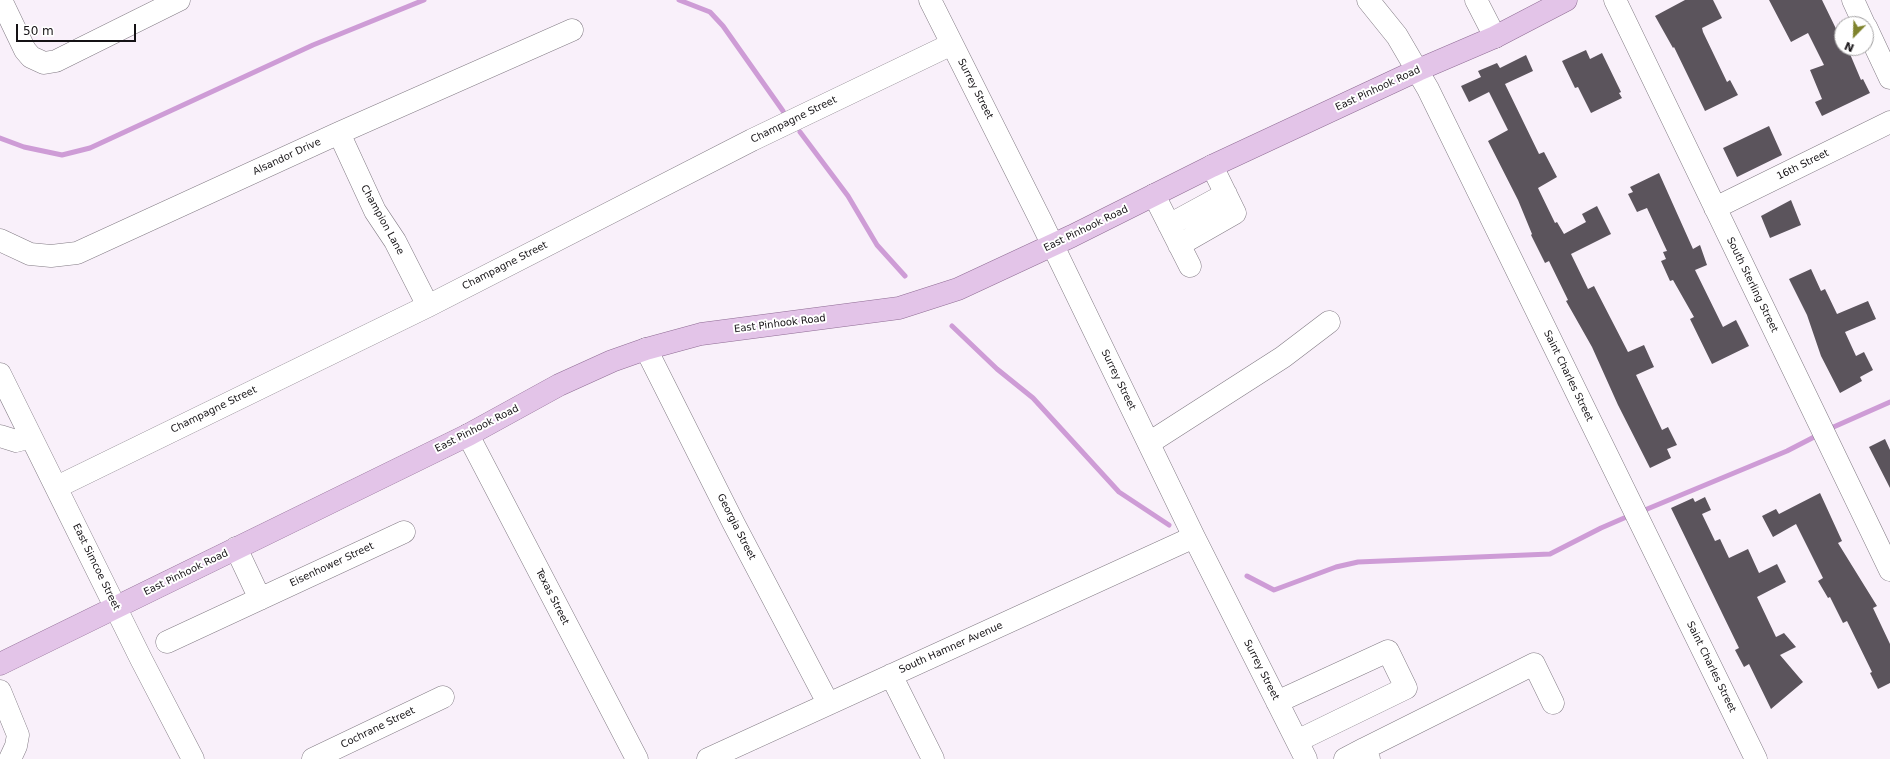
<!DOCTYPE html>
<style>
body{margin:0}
#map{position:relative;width:1890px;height:759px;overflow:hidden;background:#f9f0fa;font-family:"DejaVu Sans",sans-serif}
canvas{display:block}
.north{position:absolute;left:1834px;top:16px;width:40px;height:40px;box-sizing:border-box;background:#fff;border:1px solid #a1a0a1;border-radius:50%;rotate:203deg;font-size:11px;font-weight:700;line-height:16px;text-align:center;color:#151215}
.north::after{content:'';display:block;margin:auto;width:14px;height:18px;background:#7f832d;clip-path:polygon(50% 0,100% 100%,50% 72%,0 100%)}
.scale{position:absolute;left:16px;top:24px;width:120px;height:18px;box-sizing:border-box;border:2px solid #151215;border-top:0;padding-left:5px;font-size:12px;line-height:14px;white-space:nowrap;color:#151215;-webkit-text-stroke:3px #fff;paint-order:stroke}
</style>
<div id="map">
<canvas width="1890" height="759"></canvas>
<div class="north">N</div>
<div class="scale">50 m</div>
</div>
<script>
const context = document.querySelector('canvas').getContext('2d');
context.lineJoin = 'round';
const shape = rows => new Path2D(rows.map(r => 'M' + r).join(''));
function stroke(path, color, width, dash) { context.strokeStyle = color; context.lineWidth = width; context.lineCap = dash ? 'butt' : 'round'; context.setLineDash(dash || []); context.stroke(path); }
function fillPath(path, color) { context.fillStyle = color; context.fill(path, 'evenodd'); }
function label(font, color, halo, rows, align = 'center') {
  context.font = font + ' "DejaVu Sans",sans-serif'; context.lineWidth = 4; context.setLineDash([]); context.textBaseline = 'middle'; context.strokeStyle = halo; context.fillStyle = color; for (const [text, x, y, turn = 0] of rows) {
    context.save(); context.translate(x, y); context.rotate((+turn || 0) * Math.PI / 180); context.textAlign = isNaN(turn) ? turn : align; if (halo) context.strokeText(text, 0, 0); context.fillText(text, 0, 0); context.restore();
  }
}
stroke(shape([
 [679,0,710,12,723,26,783,111],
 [800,132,848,196,877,245,905,276],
 [0,138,24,147,62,155,90,148,313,45,424,0],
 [952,326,997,369,1033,398,1119,492,1169,525],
 [1829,429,1890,402],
 [1640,512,1787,451,1818,435],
 [1247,576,1274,590,1336,567,1358,562,1550,554,1601,528,1631,515]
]), '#ce9cd6', 5);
fillPath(shape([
 [1685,0,1713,0,1722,18,1702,28,1703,32,1727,82,1730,80,1738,95,1705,111,1674,47,1673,48,1655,16],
 [1769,0,1822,0,1842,41,1842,48,1845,48,1848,54,1850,54,1861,80,1863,79,1870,93,1822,116,1815,102,1822,99,1810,70,1824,65,1808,33,1791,42],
 [1586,50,1590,59,1602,53,1621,92,1619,93,1622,98,1591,113,1578,87,1575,88,1562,61],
 [1526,55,1533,71,1505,84,1539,154,1544,152,1557,177,1538,188,1555,223,1557,222,1564,234,1586,222,1582,214,1597,206,1611,234,1571,254,1588,289,1594,286,1628,352,1644,345,1654,367,1636,375,1662,430,1668,427,1677,445,1667,449,1671,458,1650,468,1618,405,1592,347,1566,301,1568,300,1549,261,1545,263,1531,235,1532,234,1518,200,1488,141,1508,130,1489,92,1469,102,1461,86,1481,77,1478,71,1497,63,1500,68],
 [1769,126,1782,155,1737,177,1723,148],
 [1659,173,1693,249,1700,245,1707,265,1695,270,1723,327,1736,320,1749,346,1712,364,1690,319,1694,317,1673,280,1670,281,1661,261,1666,259,1663,252,1667,251,1647,208,1637,212,1628,194,1633,192,1630,187],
 [1791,200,1801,225,1770,238,1761,216],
 [1811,269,1821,291,1825,289,1837,314,1868,301,1876,319,1845,332,1856,356,1864,352,1873,370,1860,377,1862,381,1840,393,1821,356,1807,315,1789,279],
 [1885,439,1890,450,1890,488,1869,447],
 [1820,493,1842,541,1838,543,1877,606,1873,608,1890,644,1890,683,1878,689,1870,673,1872,672,1847,621,1843,623,1830,597,1828,598,1818,581,1823,578,1796,524,1773,537,1762,516,1776,509,1779,514],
 [1705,497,1711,510,1702,514,1715,541,1720,539,1729,558,1748,549,1759,573,1777,564,1786,582,1757,597,1776,637,1784,633,1796,647,1780,655,1803,682,1771,709,1749,664,1744,667,1735,650,1739,648,1671,508,1693,498,1695,502]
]), '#5b545c');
const minor = shape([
 [1,0,25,50,31,57,44,63,56,61,179,0],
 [930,0,1041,221,1194,537,1306,759],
 [1368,0,1397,36,1428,89,1756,759],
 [1476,0,1495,37],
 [1615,0,1890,570],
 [1853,0,1864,24],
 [1866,27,1890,78],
 [339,133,375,211,395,241,428,306],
 [1154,195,1190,266],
 [1715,208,1890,122],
 [1169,225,1226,194],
 [0,240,30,254,51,256,77,253,339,133,572,30],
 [1179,245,1235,213,1212,166],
 [646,349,734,524,828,703],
 [0,374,141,659,193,759],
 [468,435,637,759],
 [0,436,16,441,31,437],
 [1149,443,1283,357,1329,322],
 [57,487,428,306,752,140,952,44],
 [236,548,260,599],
 [167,642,404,532],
 [891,675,933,759],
 [0,691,18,735,16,746,10,759],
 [1277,702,1388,651,1406,688,1297,741],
 [313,759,443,697],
 [708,759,1194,537],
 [1345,759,1364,749],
 [1369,759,1364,749,1534,664,1553,703]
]);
const major = shape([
 [0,664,468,435,559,385,612,361,646,349,701,334,899,308,958,289,1072,236,1212,166,1418,70,1495,37,1566,0]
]);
stroke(minor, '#827b84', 23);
stroke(major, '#8f6c94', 23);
stroke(minor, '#fff', 22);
stroke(major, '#e3c4e8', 22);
label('10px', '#151215', '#fff', [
 ["Surrey Street",975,89,63],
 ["East Pinhook Road",1378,89,-25],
 ["Champagne Street",794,120,-26],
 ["Alsandor Drive",287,157,-25],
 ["16th Street",1803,165,-26],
 ["Champion Lane",382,220,61],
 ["East Pinhook Road",1086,229,-26],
 ["Champagne Street",505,266,-27],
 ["South Sterling Street",1752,285,64],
 ["East Pinhook Road",780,324,-7],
 ["Saint Charles Street",1568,376,64],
 ["Surrey Street",1118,380,64],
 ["Champagne Street",214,410,-26],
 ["East Pinhook Road",477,429,-27],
 ["Georgia Street",736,527,63],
 ["Eisenhower Street",332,565,-25],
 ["East Simcoe Street",96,567,64],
 ["East Pinhook Road",186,573,-26],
 ["Texas Street",552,597,63],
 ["South Hamner Avenue",951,648,-24],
 ["Saint Charles Street",1711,667,64],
 ["Surrey Street",1261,670,63],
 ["Cochrane Street",378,728,-26]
]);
</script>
